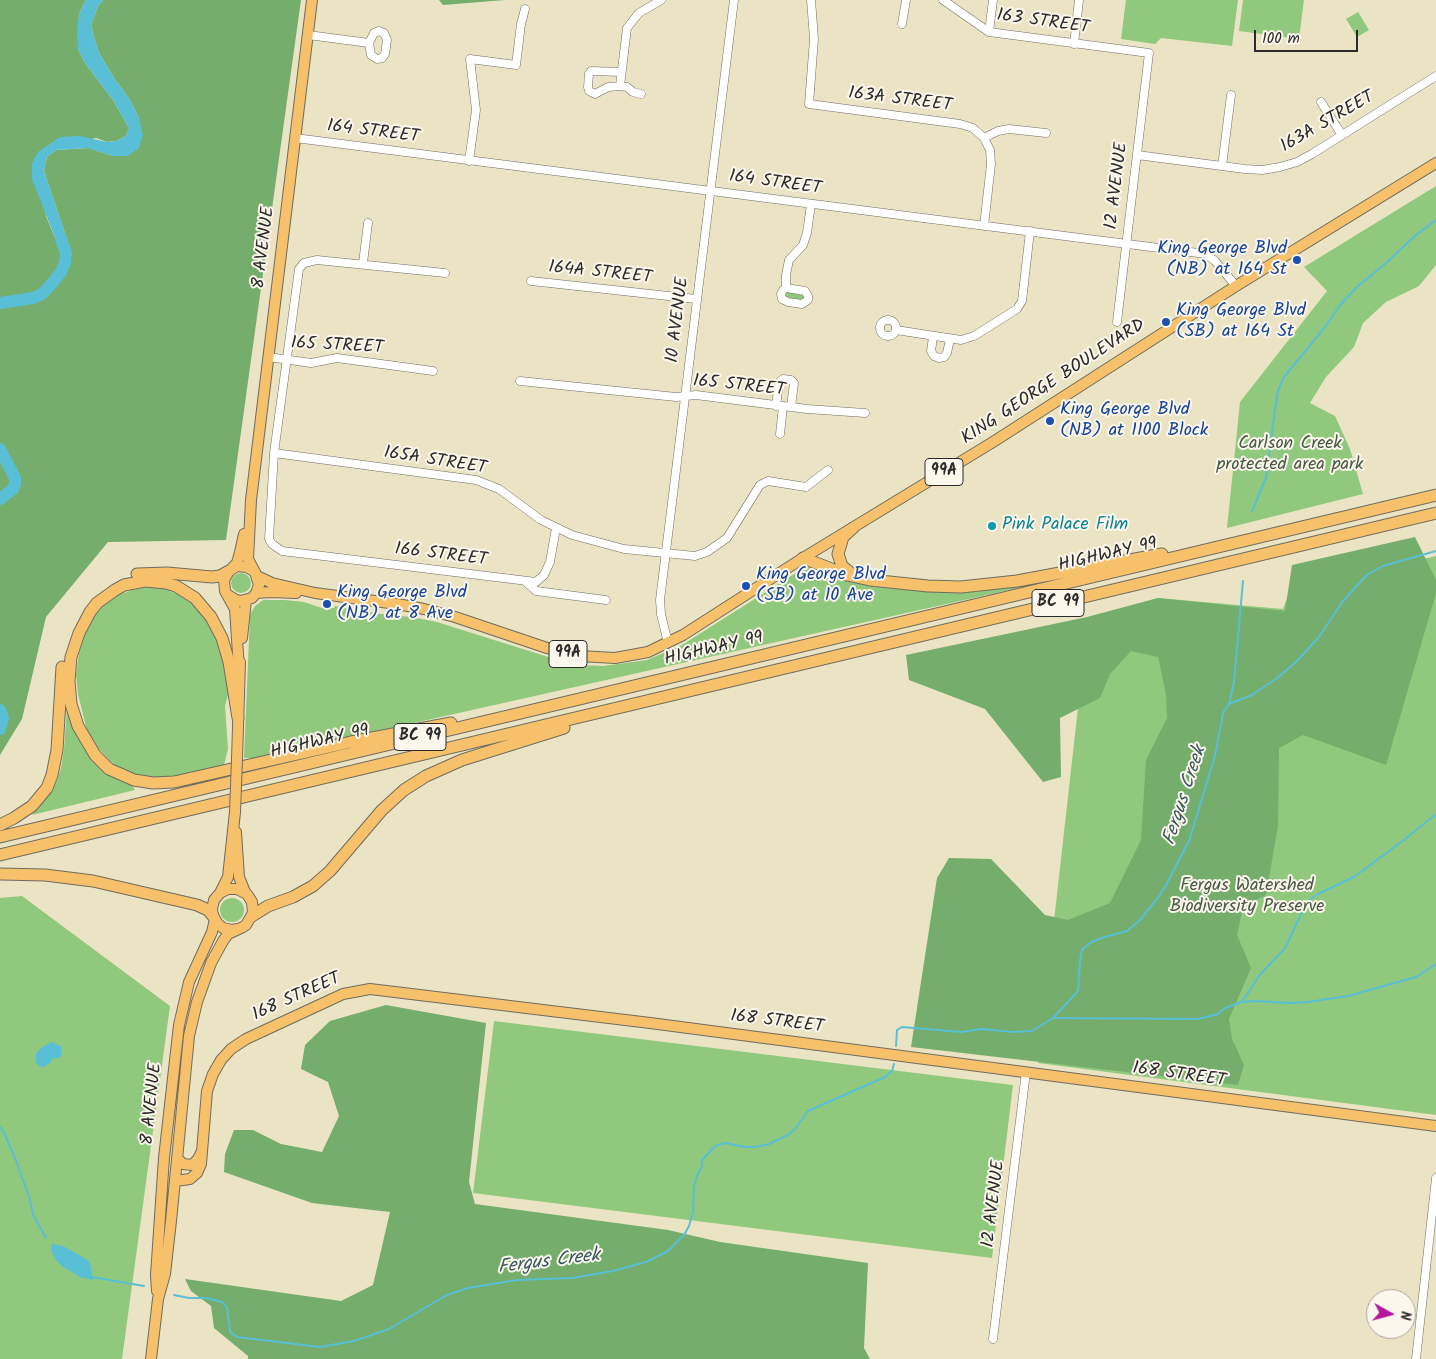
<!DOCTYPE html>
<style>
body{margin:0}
#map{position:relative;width:1436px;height:1359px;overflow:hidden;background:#ebe4c4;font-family:Kalam,sans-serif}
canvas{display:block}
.north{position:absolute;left:1366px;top:1289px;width:50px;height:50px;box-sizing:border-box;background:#fbf7ec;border:1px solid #a8a59f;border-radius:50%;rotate:97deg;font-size:14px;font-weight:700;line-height:20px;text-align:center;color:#2b2b2b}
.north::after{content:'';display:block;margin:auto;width:18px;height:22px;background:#b5179e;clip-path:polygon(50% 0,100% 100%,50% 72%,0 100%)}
.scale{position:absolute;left:1254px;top:30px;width:104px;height:22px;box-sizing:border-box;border:2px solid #2b2b2b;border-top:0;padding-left:6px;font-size:15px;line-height:18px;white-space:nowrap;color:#2b2b2b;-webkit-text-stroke:4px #fbf7ec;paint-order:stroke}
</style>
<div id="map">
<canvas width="1436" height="1359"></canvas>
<div class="north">N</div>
<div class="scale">100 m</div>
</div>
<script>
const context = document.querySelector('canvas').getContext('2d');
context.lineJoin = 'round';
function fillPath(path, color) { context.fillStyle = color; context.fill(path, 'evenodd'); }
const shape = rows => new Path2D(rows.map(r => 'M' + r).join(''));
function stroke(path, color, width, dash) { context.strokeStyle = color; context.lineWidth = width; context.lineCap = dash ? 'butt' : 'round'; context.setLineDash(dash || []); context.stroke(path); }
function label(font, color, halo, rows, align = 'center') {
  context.font = font + ' Kalam,sans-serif'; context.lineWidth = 4; context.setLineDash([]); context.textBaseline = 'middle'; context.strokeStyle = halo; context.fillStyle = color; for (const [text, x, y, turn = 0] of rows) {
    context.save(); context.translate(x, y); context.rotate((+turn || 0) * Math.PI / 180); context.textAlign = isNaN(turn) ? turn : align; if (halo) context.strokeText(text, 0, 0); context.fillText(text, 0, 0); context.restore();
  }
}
fillPath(shape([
 [1126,0,1238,0,1232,46,1161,38,1155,44,1121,39],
 [1243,0,1304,0,1299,39,1239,31],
 [1358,12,1369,30,1357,37,1346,19],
 [1436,186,1436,265,1419,286,1386,302,1363,323,1354,347,1326,377,1310,403,1335,416,1350,449,1363,494,1227,528,1240,402,1327,291,1304,267],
 [788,292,804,294,805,298,802,301,785,298,786,293],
 [1436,556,1436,1115,1038,1063,1088,619,1158,598,1283,609,1297,571,1356,575],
 [809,567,850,582,876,587,917,591,976,592,1045,582,302,748,290,748,260,758,244,758,250,615,255,606,263,600,285,600,304,602,322,608,334,608,335,606,349,608,381,614,412,617,437,622,561,661,582,665,603,666,647,660,682,645,802,569],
 '231 583a10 10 0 1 1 20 0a10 10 0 1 1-20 0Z',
 [149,587,165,589,182,596,196,607,208,623,218,643,227,678,228,695,225,706,228,749,224,765,169,777,153,777,138,775,122,770,110,761,98,748,87,731,78,694,76,675,79,653,85,634,93,618,103,605,116,596,132,590],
 [67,707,104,771,113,777,132,785,135,790,32,815,48,796,56,783,61,768,64,749],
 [22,896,170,1006,122,1359,0,1359,0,898],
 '220 910a12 12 0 1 1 24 0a12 12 0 1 1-24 0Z',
 [494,1021,1013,1085,992,1258,473,1193]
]), '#90c97d');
fillPath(shape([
 [0,0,86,0,79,14,78,49,85,63,113,100,129,128,126,136,116,141,107,142,96,138,38,152,46,216,59,248,66,253,67,239,44,171,47,157,56,150,89,148,113,156,139,118,130,100,114,78,99,53,94,37,91,25,98,6,103,0,301,0,226,540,108,542,46,617,22,719,0,755],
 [439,0,505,0,443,5],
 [1415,537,1436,580,1436,593,1386,765,1303,735,1279,748,1278,826,1266,895,1243,907,1237,935,1251,968,1229,1019,1232,1039,1244,1065,1238,1085,911,1047,937,878,949,858,991,859,1045,915,1068,920,1110,903,1141,840,1146,760,1167,718,1166,694,1158,657,1131,651,1110,674,1100,698,1060,718,1061,777,1043,782,985,709,909,680,906,655,1087,617,1158,598,1285,611,1292,565],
 [386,1005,486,1023,469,1182,475,1204,668,1230,720,1242,868,1263,864,1348,870,1359,248,1359,248,1356,214,1328,211,1306,191,1291,185,1279,341,1301,373,1285,390,1212,312,1203,224,1172,225,1154,234,1130,253,1130,281,1144,322,1152,339,1116,328,1082,301,1069,305,1045,330,1021]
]), '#74ad6c');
fillPath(shape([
 [86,0,103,0,98,6,91,25,94,37,99,53,114,78,130,100,139,118,143,135,139,148,128,156,113,156,88,148,56,150,47,157,44,171,67,239,66,253,59,248,32,179,32,163,38,152,60,137,80,136,107,142,116,141,126,136,129,128,113,100,85,63,78,49,77,33,79,14],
 [51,1042,62,1047,61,1056,59,1058,52,1059,51,1062,44,1067,38,1066,36,1062,36,1054,40,1049],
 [52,1244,63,1246,88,1260,90,1263,93,1280,80,1277,62,1266,55,1259,51,1250]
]), '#59bfd7');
stroke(shape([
 [1252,511,1266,478,1275,409,1278,391,1284,377,1325,327,1341,304,1358,286,1385,264,1416,235,1436,220],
 [1229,704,1234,682,1243,581],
 [1242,1002,1259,976,1285,948,1305,906,1312,898,1320,893,1354,877,1404,840,1436,814],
 [1054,1018,1198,1019,1218,1014,1225,1008,1242,1002,1255,1001,1289,1003,1308,1002,1348,996,1416,977,1436,964],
 [896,1046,897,1030,902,1027,962,1032,981,1029,1013,1032,1032,1031,1053,1018,1078,991,1080,961,1082,950,1090,943,1101,938,1127,931,1139,921,1157,899,1165,887,1189,841,1215,756,1223,713,1226,708,1229,704,1252,695,1276,679,1295,663,1319,637,1343,601,1367,575,1383,566,1436,551],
 [0,1127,4,1132,17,1163,30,1200,33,1215,46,1238],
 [92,1277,144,1286],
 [174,1295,189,1298,206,1298,222,1302,227,1307,230,1332,237,1337,320,1347,354,1341,389,1329,447,1295,468,1288,517,1280,572,1278,613,1271,646,1262,668,1251,684,1235,689,1226,693,1212,694,1186,697,1176,702,1166,702,1160,715,1146,725,1143,745,1147,755,1147,769,1144,788,1135,795,1129,808,1111,885,1077,892,1071,894,1064]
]), '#59bfd7', 2);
stroke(shape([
 [0,303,33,298,42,294,49,287,61,272,65,263,66,253,61,239],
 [0,449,15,478,15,484,13,489,0,499],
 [0,710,3,718,0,729]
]), '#59bfd7', 12);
const minor = shape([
 [811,0,814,39,809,104,960,124,973,128,984,138,990,150,991,164,984,226],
 [943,0,989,32,1149,53,1117,322],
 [902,24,906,0],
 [379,31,384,33,387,40,385,54,382,58,377,59,371,55,369,43,374,33,379,31],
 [989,32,993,0],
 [308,35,369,43],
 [1074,44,1079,0],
 [621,72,591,71,589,74,588,87,589,91,595,94,608,87,620,86,627,87,633,92,641,94],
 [620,86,627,28,639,13,661,0],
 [1321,102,1342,135],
 [295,138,1206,254,1215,261,1236,286],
 [984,138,998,131,1009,129,1046,133],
 [1137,155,1245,169,1262,170,1280,167,1297,162,1312,154,1436,76],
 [469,161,476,110,470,59,516,65,521,24,525,9],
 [1222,166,1231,95],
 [363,263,368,223],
 [445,273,317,260,304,263,299,269,274,453,269,539,272,544,282,551,536,582,544,575,550,562,556,528],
 [531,281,696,299],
 [786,288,805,291,808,296,808,300,802,304,788,302,782,299,781,294,783,290,786,288,786,275,789,260,803,245,807,233,811,204],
 '880 328a8 8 0 1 1 16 0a8 8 0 1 1-16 0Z',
 [896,330,961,340,974,336,1017,309,1022,301,1030,231],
 [933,337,931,351,934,356,939,358,944,357,947,353,950,339],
 [268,357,311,363,337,358,433,371],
 [520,381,676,397,696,395,807,409,865,413],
 [776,406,779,382,783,379,791,380,794,383,791,407],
 [780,434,783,406],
 [274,453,476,480,499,489,541,520,572,535,624,549,695,556,707,552,727,538,760,485,768,481,806,487,828,470],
 [526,582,536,591,606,600],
 [668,643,661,614,660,600,734,0],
 [993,1339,1026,1072],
 [1416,1359,1436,1178]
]);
const major = shape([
 [232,568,237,563,240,552,244,534],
 [255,572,248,559,251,500,312,0],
 [257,576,272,583,315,593,397,604,424,609,455,617,547,648,579,656,615,658,648,652,683,635,803,558,993,442,1236,286,1436,163],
 [256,593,271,592,296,593],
 [228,595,236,600,241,601,252,598,256,593,259,585,255,572,247,567,237,566,229,571,224,580,225,591,235,609,239,669],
 [242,638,246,600],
 [237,759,240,662],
 [236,832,239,877,245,892],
 [220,893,228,877,235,812],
 [177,1158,183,1164,192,1165,198,1159,201,1153],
 [175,1181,190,1179,197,1173,201,1164,207,1091,213,1074,221,1060,231,1049,246,1039,343,994,370,989,650,1023,1436,1126],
 [157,1291,156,1275,164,1158,179,1025,189,982,212,932,215,919],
 [151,1359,158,1299,165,1274,171,1221,189,1036,197,1002,211,963,223,941,228,934,243,927,246,925,253,913,252,902,247,894,237,889,228,889,220,893,214,900,212,909,213,916,218,924,223,928,232,930,238,929]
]);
const highway = shape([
 [803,558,847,575,870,580,928,586,961,587,1017,581,1162,554],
 [137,574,167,573,212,577,220,576,229,571],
 [852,574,842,566,838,554,843,537,853,528],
 [238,718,229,662,222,638,211,617,195,598,176,586,166,583,145,581,124,585,115,590,97,603,90,612,79,633,71,657,69,681,71,704,78,726,95,755,109,769,134,780,153,783,174,782,351,742,451,723],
 [0,825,14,818,32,806,47,788,52,775,57,750,62,667],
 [0,837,1436,495],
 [0,855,1436,513],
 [0,874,45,875,93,881,197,905,208,910,213,916],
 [252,916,268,906,293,897,313,886,330,871,382,810,404,790,426,776,462,760,564,728]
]);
stroke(minor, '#6e6c61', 9);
stroke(major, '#6e6c61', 12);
stroke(highway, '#6e6c61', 13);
stroke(minor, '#fff', 8);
stroke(major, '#f7c06b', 10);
stroke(highway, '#f7c06b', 11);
const majorBridge = shape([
 [235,812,237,759]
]);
stroke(majorBridge, '#6e6c61', 12, []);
stroke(majorBridge, '#f7c06b', 10);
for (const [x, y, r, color] of [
 [1297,260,5,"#1a4fb4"],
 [1166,322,5,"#1a4fb4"],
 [1050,421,5,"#1a4fb4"],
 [992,526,5,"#0f9aa8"],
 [746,586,5,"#1a4fb4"],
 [327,604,5,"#1a4fb4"]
]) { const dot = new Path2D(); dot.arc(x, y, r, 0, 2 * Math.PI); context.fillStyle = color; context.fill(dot); stroke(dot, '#fbf7ec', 2); }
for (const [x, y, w] of [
 [944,472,38],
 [1058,603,52],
 [568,654,38],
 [420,737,52]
]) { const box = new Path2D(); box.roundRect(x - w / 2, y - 13.5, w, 27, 4); context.fillStyle = '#fbf7ec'; context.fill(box); stroke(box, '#2b2b2b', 1); }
label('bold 16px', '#2b2b2b', null, [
 ["99A",944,472],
 ["BC 99",1058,603],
 ["99A",568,654],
 ["BC 99",420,737]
]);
label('18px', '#2b2b2b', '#fbf7ec', [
 ["163 STREET",1043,23,8],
 ["163A STREET",900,101,7],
 ["163A STREET",1328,123,-30],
 ["164 STREET",373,133,7],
 ["164 STREET",775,184,8],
 ["12 AVENUE",1118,186,-83],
 ["8 AVENUE",265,248,-83],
 ["164A STREET",600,274,6],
 ["10 AVENUE",679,320,-83],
 ["165 STREET",337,347,3],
 ["KING GEORGE BOULEVARD",1054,383,-33],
 ["165 STREET",739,387,6],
 ["165A STREET",435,462,9],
 ["166 STREET",441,556,7],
 ["HIGHWAY 99",1108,556,-13],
 ["HIGHWAY 99",714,650,-13],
 ["HIGHWAY 99",320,743,-13],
 ["168 STREET",297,998,-24],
 ["168 STREET",777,1023,7],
 ["168 STREET",1179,1076,8],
 ["8 AVENUE",153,1104,-84],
 ["12 AVENUE",995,1204,-83]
]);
label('18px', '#164399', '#fbf7ec', [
 ["King George Blvd",1287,250,"right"],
 ["(NB) at 164 St",1287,271,"right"],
 ["King George Blvd",1176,312],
 ["(SB) at 164 St",1176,333],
 ["King George Blvd",1060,411],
 ["(NB) at 1100 Block",1060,432],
 ["King George Blvd",756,576],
 ["(SB) at 10 Ave",756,597],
 ["King George Blvd",337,594],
 ["(NB) at 8 Ave",337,615]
], 'left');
label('18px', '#495a44', '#fbf7ec', [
 ["Carlson Creek",1290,445],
 ["protected area park",1290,466],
 ["Fergus Watershed",1247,887],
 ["Biodiversity Preserve",1247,908]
]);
label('18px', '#0d838f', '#fbf7ec', [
 ["Pink Palace Film",1002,526]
], 'left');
label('italic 19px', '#39575f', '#fbf7ec', [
 ["Fergus Creek",1186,796,-72],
 ["Fergus Creek",549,1263,-7]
]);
</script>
